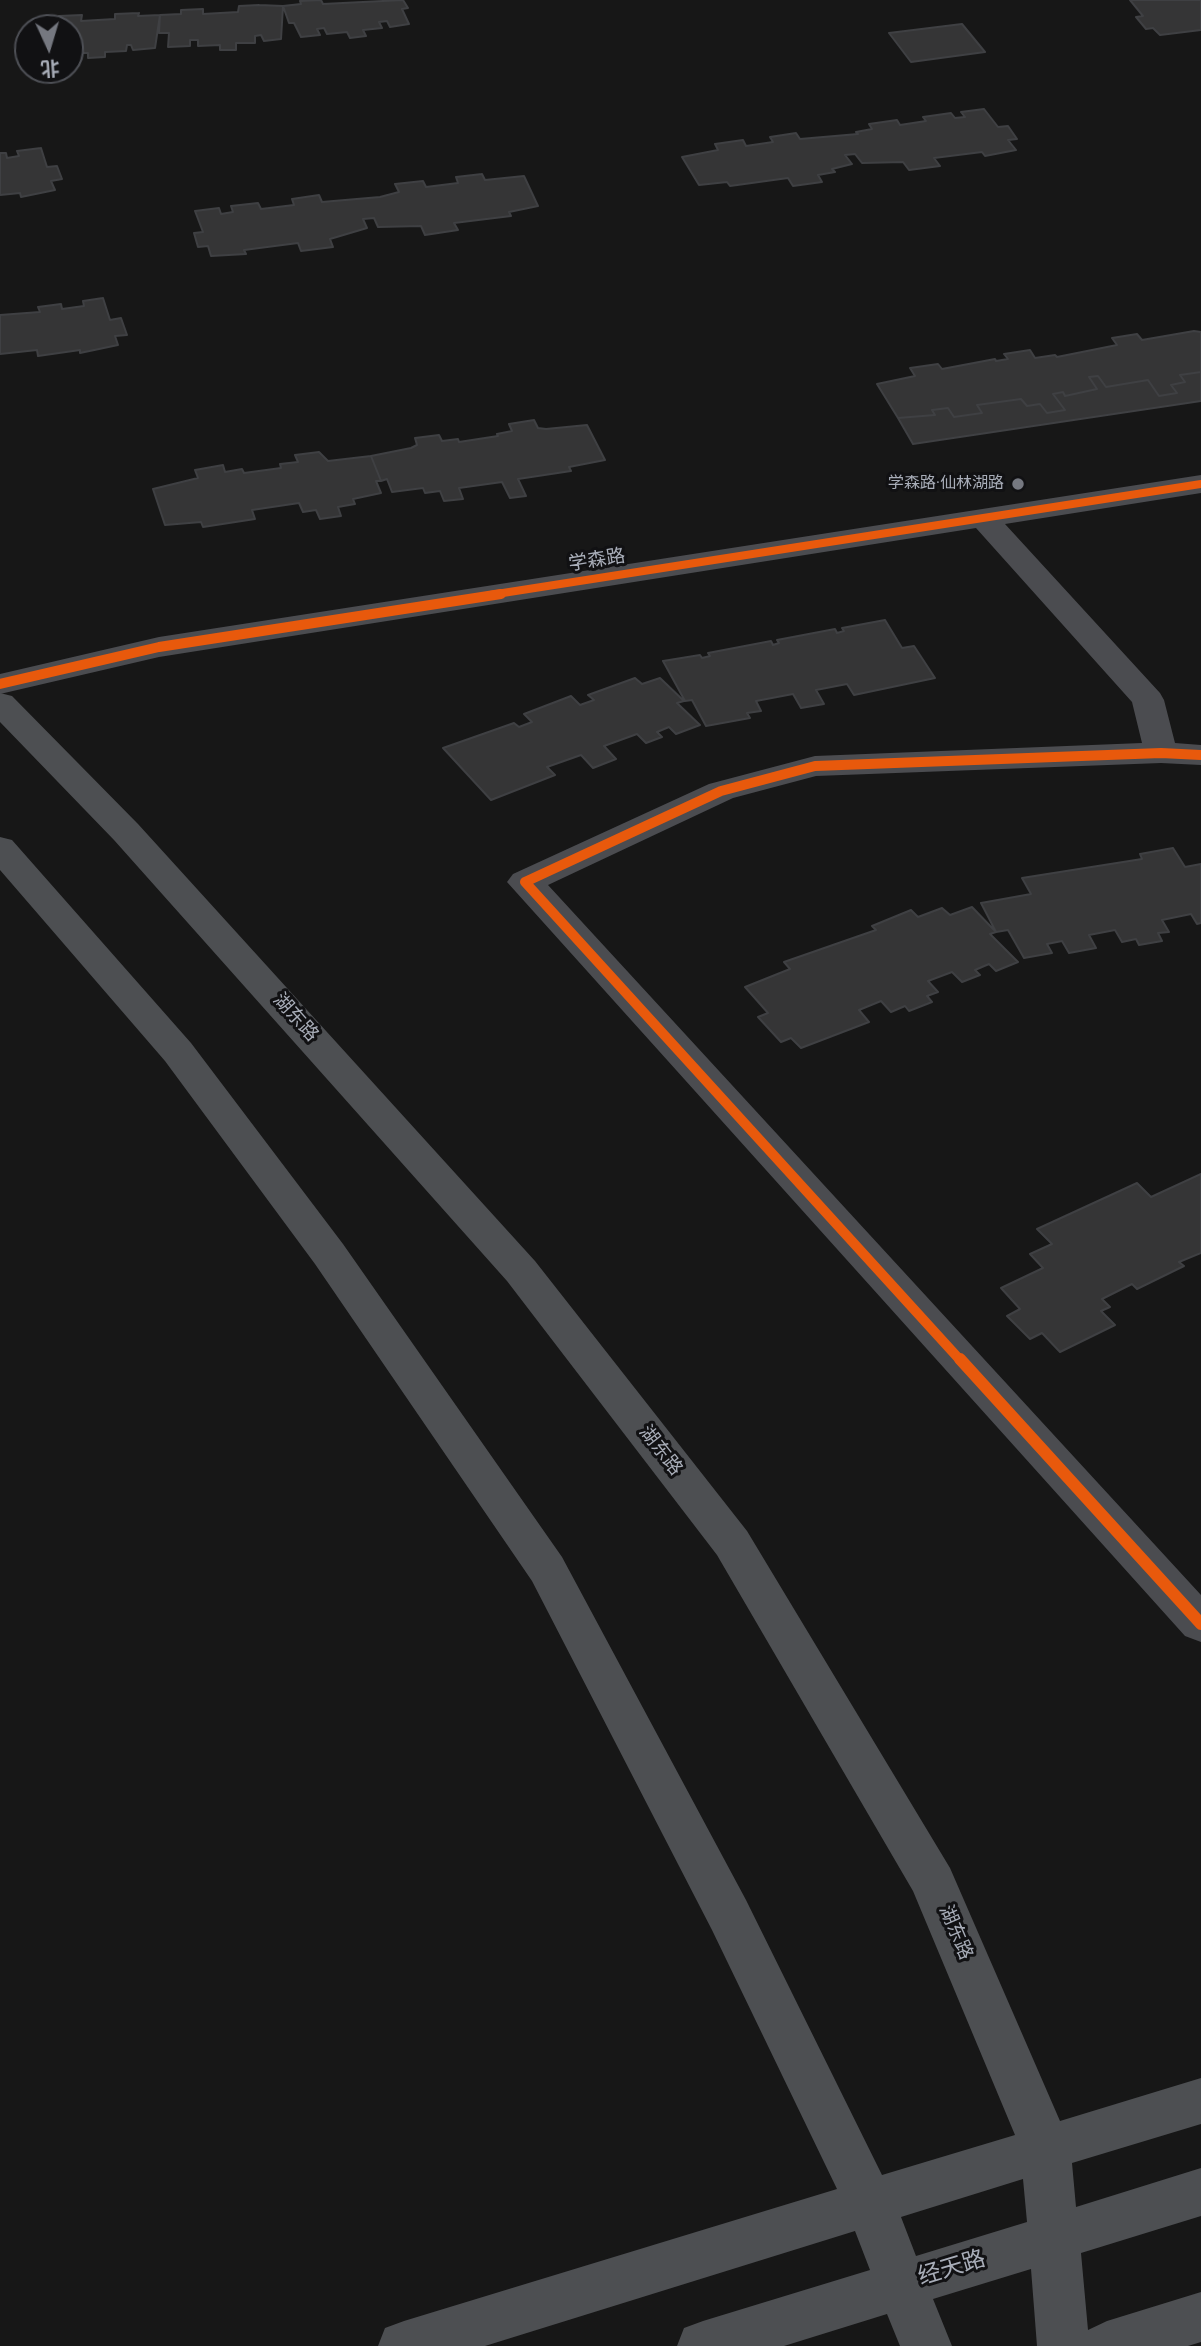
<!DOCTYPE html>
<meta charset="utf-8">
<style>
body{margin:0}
#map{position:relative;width:1201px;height:2346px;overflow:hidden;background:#171717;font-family:"Roboto Condensed","Noto Sans SC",sans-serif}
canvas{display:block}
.north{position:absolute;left:14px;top:14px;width:70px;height:70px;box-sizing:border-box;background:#111113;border:2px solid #4d4f55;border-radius:50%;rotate:176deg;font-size:19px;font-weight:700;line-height:28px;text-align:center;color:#a8adb8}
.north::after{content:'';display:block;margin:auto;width:24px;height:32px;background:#757880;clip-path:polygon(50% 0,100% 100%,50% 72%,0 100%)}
</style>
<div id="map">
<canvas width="1201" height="2346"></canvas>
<div class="north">北</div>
</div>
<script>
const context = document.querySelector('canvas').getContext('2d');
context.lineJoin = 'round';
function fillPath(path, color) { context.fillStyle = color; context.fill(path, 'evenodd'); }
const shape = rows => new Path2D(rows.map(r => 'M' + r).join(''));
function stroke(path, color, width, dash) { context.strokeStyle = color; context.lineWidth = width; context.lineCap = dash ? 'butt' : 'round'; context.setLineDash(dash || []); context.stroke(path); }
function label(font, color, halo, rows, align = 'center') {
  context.font = font + ' "Roboto Condensed","Noto Sans SC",sans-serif'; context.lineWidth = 6; context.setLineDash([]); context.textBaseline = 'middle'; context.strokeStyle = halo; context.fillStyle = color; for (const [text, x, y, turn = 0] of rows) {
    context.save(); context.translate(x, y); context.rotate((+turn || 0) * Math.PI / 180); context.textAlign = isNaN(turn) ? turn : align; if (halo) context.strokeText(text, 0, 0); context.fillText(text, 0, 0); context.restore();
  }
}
const building = shape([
 [321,0,323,4,403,0,408,8,402,9,409,24,390,27,387,21,379,22,382,28,363,30,366,36,350,38,347,32,327,34,324,28,317,29,320,35,301,37,294,23,289,23,283,6,301,4,300,1,321,0],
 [1130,0,1201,0,1201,30,1160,35,1153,28,1146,29,1136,17,1143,16,1130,0],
 [259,5,283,6,281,39,264,41,261,35,255,36,255,43,236,43,236,50,220,50,220,45,198,46,198,40,190,40,190,46,168,47,169,33,159,33,160,15,181,14,181,10,203,9,203,14,238,12,239,6,259,5],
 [139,13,138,16,160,15,155,48,133,50,131,45,127,45,126,51,105,52,105,57,88,58,88,53,70,53,70,28,36,28,37,20,59,19,59,16,82,15,81,21,115,19,115,14,139,13],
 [962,24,985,52,911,62,889,33,962,24],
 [984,109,998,127,1008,126,1017,139,1008,140,1016,150,985,156,982,152,934,158,940,166,909,170,903,162,862,163,855,154,845,155,852,164,832,169,835,172,818,175,822,182,793,186,788,178,730,186,727,182,699,185,682,157,718,150,715,144,743,140,746,146,773,142,770,137,796,133,800,139,858,134,856,132,872,129,869,124,897,120,900,125,926,121,923,117,951,113,955,118,965,117,961,112,984,109],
 [41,148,47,167,57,166,62,179,51,181,55,190,21,197,20,193,0,195,0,153,6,153,7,158,19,156,17,151,41,148],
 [482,174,485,180,524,176,538,206,509,212,511,216,454,223,458,230,425,235,421,226,378,227,374,218,363,219,367,228,330,239,333,247,301,251,298,243,244,250,246,254,211,256,208,246,198,247,194,233,203,232,195,211,219,208,221,214,233,212,231,206,258,203,261,209,294,205,292,199,319,195,322,202,380,197,399,192,395,184,423,181,426,187,458,183,456,177,482,174],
 [103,298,110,320,121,318,127,335,115,336,118,345,80,353,80,350,38,356,37,350,0,354,0,315,40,312,38,307,61,304,62,309,84,306,83,301,103,298],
 [1194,331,1201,332,1201,372,1180,375,1185,382,1171,385,1177,393,1159,396,1148,380,1106,387,1098,376,1089,377,1097,389,1065,396,1063,392,1053,394,1065,410,1047,413,1040,404,1027,406,1021,399,977,405,982,413,954,417,948,408,932,410,935,415,898,418,877,384,915,376,910,368,938,364,942,369,995,359,996,361,1008,359,1004,354,1030,350,1035,358,1055,355,1057,357,1117,345,1112,338,1137,334,1142,340,1194,331],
 [1201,372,1201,401,913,444,898,418,935,415,932,410,948,408,954,417,982,413,977,405,1021,399,1027,406,1040,404,1047,413,1065,410,1053,394,1063,392,1065,396,1097,389,1089,377,1098,376,1106,387,1148,380,1159,396,1177,393,1171,385,1185,382,1180,375,1201,372],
 [534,420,538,428,546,429,587,425,605,460,569,467,571,471,518,479,526,496,510,498,502,482,459,488,463,499,444,501,440,491,425,493,423,488,392,492,387,479,381,481,371,456,411,448,417,445,415,438,439,435,442,441,458,439,459,442,498,436,497,434,512,431,509,424,534,420],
 [319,452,328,461,371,456,381,481,376,481,381,493,353,499,355,504,338,507,341,516,320,519,316,510,303,512,299,503,252,510,255,519,203,527,201,522,165,525,153,489,198,478,195,470,223,465,225,472,242,469,244,473,281,468,280,464,298,462,295,455,319,452],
 [885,620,902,648,914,646,935,678,854,695,847,684,816,690,824,704,801,708,793,694,756,701,761,711,747,713,750,718,706,726,692,700,685,701,663,661,700,655,702,658,710,656,708,653,771,641,773,645,779,643,777,640,835,629,837,633,844,631,842,628,885,620],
 [635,678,642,684,660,678,684,701,677,703,700,725,676,734,669,727,657,732,662,737,646,743,637,734,604,746,616,759,593,768,581,755,547,767,555,775,491,800,443,748,514,723,519,727,532,722,524,714,571,696,580,705,594,700,588,695,635,678],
 [1173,848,1185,867,1201,864,1201,923,1197,924,1191,914,1162,920,1169,932,1158,933,1162,941,1139,945,1136,939,1122,942,1115,930,1089,935,1096,948,1069,953,1062,941,1047,944,1052,953,1024,958,1008,930,996,932,981,903,1031,894,1022,878,1142,859,1140,854,1173,848],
 [972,907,996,932,990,934,1018,962,996,971,989,964,975,970,980,975,962,982,952,972,928,981,938,992,927,996,932,1002,909,1011,905,1006,891,1012,881,1001,859,1010,869,1022,801,1048,791,1038,781,1042,758,1017,768,1013,745,987,790,969,784,962,876,930,872,926,911,910,918,917,942,908,950,915,972,907],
 [1201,1174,1201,1253,1179,1262,1184,1266,1137,1289,1132,1284,1102,1299,1110,1307,1101,1311,1115,1325,1060,1352,1042,1333,1030,1339,1007,1316,1020,1309,1001,1288,1043,1268,1030,1254,1052,1244,1037,1229,1137,1183,1151,1197,1201,1174]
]);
fillPath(building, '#353536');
stroke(building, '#3f4043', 2);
fillPath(shape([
 [1201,475,1201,493,1005,524,1160,693,1164,700,1175,743,1201,745,1201,765,1161,763,816,776,733,798,548,885,1201,1595,1201,1642,1185,1636,507,882,513,874,709,784,815,756,1142,743,1132,702,976,528,159,657,0,694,0,674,159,637,1201,475]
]), '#4b4c50');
fillPath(shape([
 [0,693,12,696,138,824,535,1261,747,1531,950,1868,1060,2121,1201,2078,1201,2124,1072,2163,1076,2207,1201,2168,1201,2216,1081,2253,1088,2330,1107,2321,1201,2292,1201,2342,1188,2346,1037,2346,1031,2269,933,2299,952,2346,900,2346,887,2314,784,2346,677,2346,684,2328,703,2321,870,2270,855,2231,485,2346,378,2346,385,2328,404,2321,837,2189,712,1930,532,1581,315,1264,165,1061,0,870,0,837,12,840,191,1043,343,1244,562,1557,746,1900,882,2175,1015,2135,913,1891,717,1555,507,1281,114,840,0,722,0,693],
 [1023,2179,1027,2222,916,2256,901,2217,1023,2179]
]), '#4d4f52');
stroke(shape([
 [490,595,1201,484]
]), '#e8590c', 8);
stroke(shape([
 [0,684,159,647,501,594],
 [961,1361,525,882,721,791,815,766,1161,753,1201,755]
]), '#e8590c', 10);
stroke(shape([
 [960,1359,1201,1624]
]), '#e8590c', 12);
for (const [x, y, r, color] of [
 [1018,484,7,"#757880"]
]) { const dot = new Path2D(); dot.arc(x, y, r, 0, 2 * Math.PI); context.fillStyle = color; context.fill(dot); stroke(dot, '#111113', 2.5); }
label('16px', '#a8adb8', '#111113', [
 ["学森路·仙林湖路",1004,484]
], 'right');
label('19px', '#a8adb8', '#111113', [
 ["学森路",597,561,-9],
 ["湖东路",295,1018,48],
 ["湖东路",660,1451,52],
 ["湖东路",955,1933,67]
]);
label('23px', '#a8adb8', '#111113', [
 ["经天路",952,2269,-17]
]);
</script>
